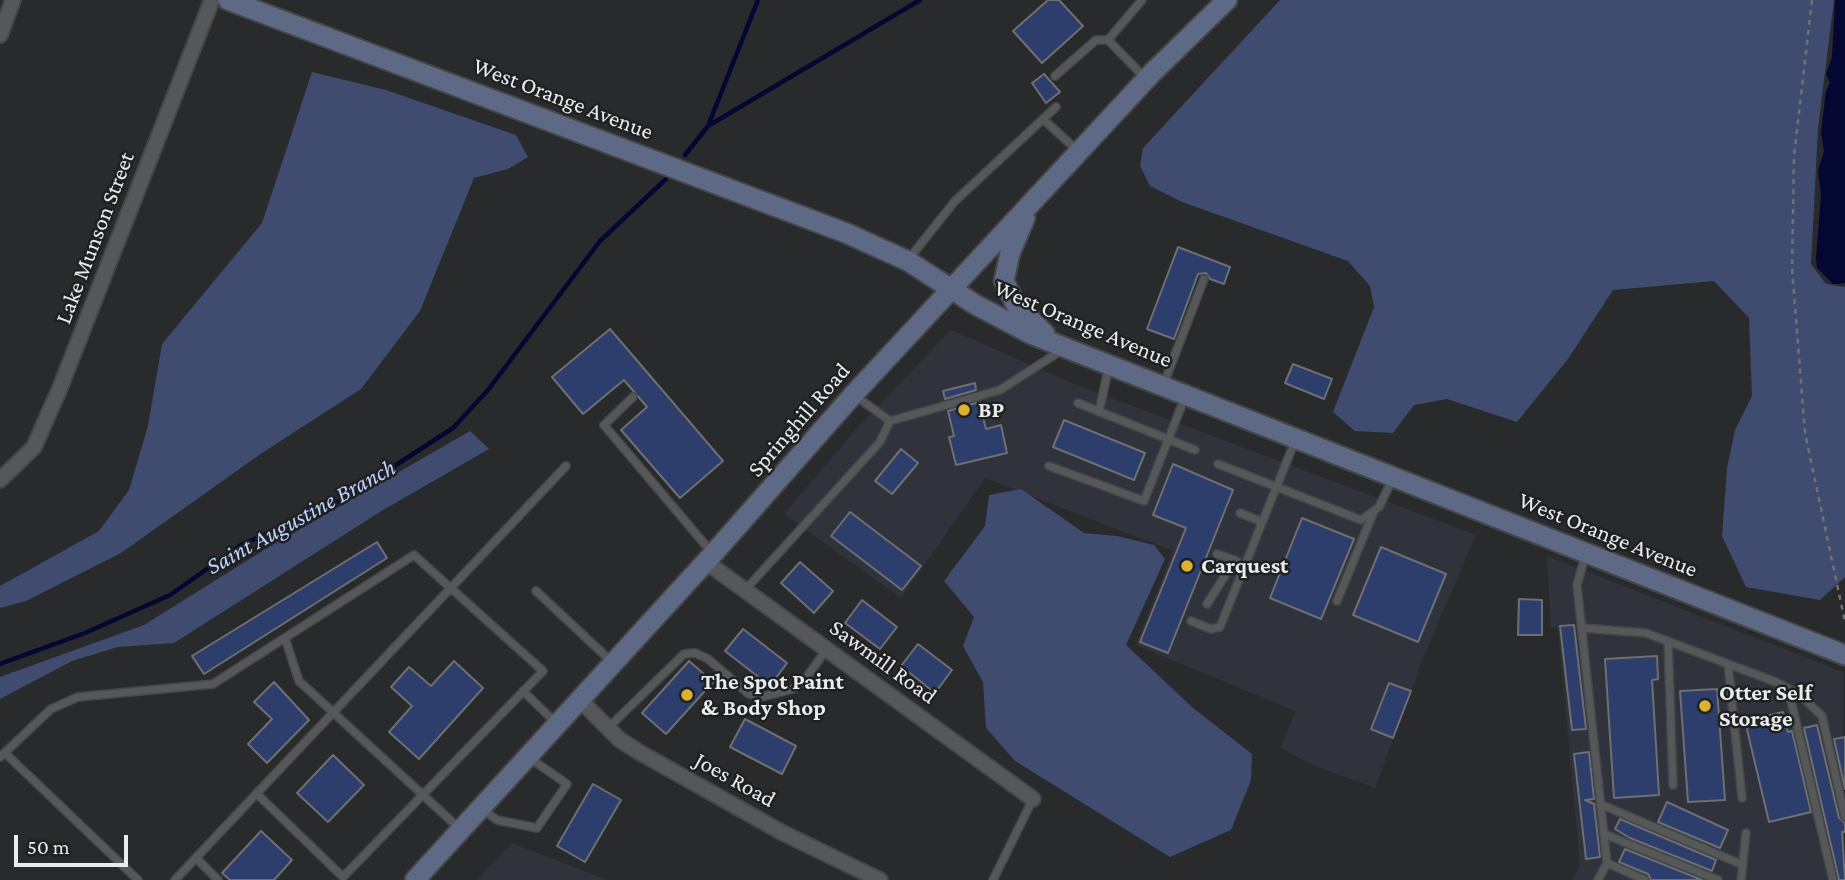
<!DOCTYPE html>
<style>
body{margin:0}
#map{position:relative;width:1845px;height:880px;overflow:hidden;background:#292a2c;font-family:"Crimson Pro",serif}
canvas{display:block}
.scale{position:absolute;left:14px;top:835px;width:114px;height:32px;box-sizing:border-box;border:4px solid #eaebec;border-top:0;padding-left:9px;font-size:21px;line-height:24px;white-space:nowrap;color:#eaebec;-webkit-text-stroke:5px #1f2022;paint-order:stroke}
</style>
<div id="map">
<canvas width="1845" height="880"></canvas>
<div class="scale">50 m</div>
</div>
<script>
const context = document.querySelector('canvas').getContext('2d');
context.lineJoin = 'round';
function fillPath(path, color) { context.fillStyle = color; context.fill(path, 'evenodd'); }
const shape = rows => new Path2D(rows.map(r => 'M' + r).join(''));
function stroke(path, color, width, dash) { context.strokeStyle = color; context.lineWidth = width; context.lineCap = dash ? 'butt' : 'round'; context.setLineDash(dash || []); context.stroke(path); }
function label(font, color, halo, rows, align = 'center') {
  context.font = font + ' "Crimson Pro",serif'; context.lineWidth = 5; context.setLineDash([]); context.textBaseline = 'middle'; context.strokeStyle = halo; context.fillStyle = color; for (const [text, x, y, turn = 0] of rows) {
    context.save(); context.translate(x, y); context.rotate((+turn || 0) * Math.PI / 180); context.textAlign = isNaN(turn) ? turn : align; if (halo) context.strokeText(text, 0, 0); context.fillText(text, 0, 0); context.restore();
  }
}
fillPath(shape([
 [951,330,1077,385,1476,535,1424,656,1375,788,1312,765,1281,748,1295,711,1136,645,1173,551,985,478,901,598,784,514,858,427],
 [1547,556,1843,672,1845,880,1572,880,1580,865,1558,628,1551,628],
 [512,843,607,880,477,880]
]), '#30333b');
fillPath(shape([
 [1280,0,1834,0,1818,128,1811,264,1826,284,1845,287,1845,577,1820,600,1746,587,1722,536,1727,468,1735,430,1752,396,1749,318,1714,281,1613,290,1568,359,1517,422,1447,399,1414,405,1393,433,1355,431,1333,412,1374,307,1370,286,1348,261,1182,202,1150,186,1140,166,1143,148],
 [312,72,386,90,516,135,528,157,508,169,474,178,420,311,361,389,262,453,121,553,26,601,0,608,0,586,99,531,129,490,148,426,162,344,262,223],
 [470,431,489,449,383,510,174,643,118,647,72,661,0,699,0,677,144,625,264,550],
 [1021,489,1084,533,1117,536,1154,545,1165,559,1126,645,1192,707,1252,754,1251,780,1231,830,1170,857,1015,761,986,728,983,682,963,646,974,617,944,581,985,526,989,495]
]), '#3f4c6f');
fillPath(shape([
 [1835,0,1845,0,1845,283,1839,284,1833,284,1817,268,1816,258,1821,195,1818,171,1824,151,1821,132,1826,91,1830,83,1826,74,1832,57]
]), '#030731');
stroke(shape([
 [708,126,758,0],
 [685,155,708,126,920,0],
 [0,664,85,633,170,595,241,545,342,500,453,428,488,390,600,241,666,179]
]), '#030731', 4.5);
const building = shape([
 [1048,0,1059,0,1083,26,1042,63,1013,31,1048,0],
 [1044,74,1060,92,1046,103,1032,83,1044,74],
 [1178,247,1230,267,1224,284,1210,279,1206,273,1198,274,1174,339,1147,329,1178,247],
 [610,329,723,461,680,498,621,430,647,407,624,380,583,414,552,377,610,329],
 [1293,364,1332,379,1324,399,1285,383,1293,364],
 [975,383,976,390,945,399,943,391,975,383],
 [979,402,986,429,1001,425,1007,453,956,465,949,437,954,436,948,411,979,402],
 [1064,420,1145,453,1134,480,1053,447,1064,420],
 [901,449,918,463,892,494,875,481,901,449],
 [1173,464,1233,490,1168,653,1140,642,1186,528,1153,515,1173,464],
 [850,512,921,566,902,590,831,536,850,512],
 [1302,518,1354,539,1321,619,1270,598,1302,518],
 [377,542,387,558,204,674,192,656,377,542],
 [1381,547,1446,574,1418,642,1353,615,1381,547],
 [800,562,833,591,814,613,781,583,800,562],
 [1519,599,1542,600,1542,635,1518,635,1519,599],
 [862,600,897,627,880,649,845,623,862,600],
 [1574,625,1586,729,1572,730,1560,626,1574,625],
 [743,629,787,663,770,686,725,651,743,629],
 [918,644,952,670,935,693,901,666,918,644],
 [1657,656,1658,679,1652,680,1659,795,1614,798,1605,659,1657,656],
 [454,661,483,688,419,759,389,732,412,706,391,687,409,667,431,686,454,661],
 [689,661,713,682,666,734,642,713,689,661],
 [274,682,309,720,267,763,248,744,272,719,254,702,274,682],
 [1389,683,1411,691,1393,738,1371,729,1389,683],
 [1717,689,1725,800,1688,802,1680,691,1717,689],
 [1783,712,1788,732,1792,731,1811,812,1769,822,1745,721,1783,712],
 [745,719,796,746,782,774,730,747,745,719],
 [1817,725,1839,818,1845,823,1845,832,1842,832,1845,880,1839,880,1804,728,1817,725],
 [1845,737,1845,789,1834,739,1845,737],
 [1589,752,1594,799,1585,800,1594,804,1600,857,1586,859,1574,754,1589,752],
 [333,755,364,785,328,822,297,793,333,755],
 [593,784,621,800,585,862,557,846,593,784],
 [1667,802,1728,830,1720,848,1658,822,1667,802],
 [1620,819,1716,860,1712,871,1630,838,1615,829,1620,819],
 [261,831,292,860,274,880,230,880,222,873,261,831],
 [1625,849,1702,880,1651,880,1648,874,1619,862,1625,849]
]);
fillPath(building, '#2d3d6c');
stroke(building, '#6d6f71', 2);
const lane = shape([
 [1108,40,1142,0],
 [1055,76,1096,40,1108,40,1146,79],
 [1043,119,1079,152],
 [908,260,955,201,1056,107],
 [1163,386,1204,279],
 [854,395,890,421],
 [633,397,604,425,713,554],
 [1078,403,1195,450],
 [1099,412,1109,366],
 [1218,464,1361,520,1379,507,1392,480],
 [1049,466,1144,501,1185,397],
 [1240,513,1262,522],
 [1586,553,1577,585,1607,863,1598,880],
 [1217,554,1237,561],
 [745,590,880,442,890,421,1000,390,1062,350],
 [536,591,612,662],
 [1337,601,1374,511],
 [1207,604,1235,560],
 [1191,621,1211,629,1220,627,1295,441],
 [1582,628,1646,633,1776,682,1800,695,1822,716,1845,817],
 [285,638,299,681,461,830],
 [1668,641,1673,785],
 [1728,664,1742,798],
 [1788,688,1833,880],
 [523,691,555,722],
 [608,728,684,654,695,653,708,659,749,694,761,697,793,689,804,681,826,650],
 [5,753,138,880],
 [0,757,51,709,78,697,213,684,414,555,543,671,343,877,257,794],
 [1600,804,1743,865],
 [482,809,497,820,537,828,567,784,528,757],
 [1604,834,1718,880],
 [196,858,218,880],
 [1607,863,1645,880],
 [175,880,566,466],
 [993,880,1033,799],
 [1741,880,1746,833]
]);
const street = shape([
 [0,35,13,0],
 [0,480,34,447,60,388,212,0],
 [706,562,1033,799],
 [580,700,620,740,639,752,783,833,880,880]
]);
const secondary = shape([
 [228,0,846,233,908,261,976,305,1033,335,1845,655],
 [1025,218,1010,253,1004,281,1016,305,1045,334],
 [415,880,713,554,853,395,1152,73,1227,0]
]);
stroke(lane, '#454648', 10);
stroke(street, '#454648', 18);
stroke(secondary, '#454648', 23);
stroke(shape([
 [1812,0,1794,156,1792,268,1805,433,1845,622]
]), '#707173', 2.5, [5, 5]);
stroke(lane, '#555759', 7);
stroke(street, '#555759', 14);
stroke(secondary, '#5e6986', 19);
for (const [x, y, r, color] of [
 [964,410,7,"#deb133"],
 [1187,566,7,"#deb133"],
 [687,695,7,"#deb133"],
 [1705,706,7,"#deb133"]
]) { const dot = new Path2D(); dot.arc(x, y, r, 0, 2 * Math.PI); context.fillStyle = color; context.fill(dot); stroke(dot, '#1f2022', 2.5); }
label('23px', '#eaebec', '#1f2022', [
 ["West Orange Avenue",563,99,21],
 ["Lake Munson Street",95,238,-69],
 ["West Orange Avenue",1083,324,23],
 ["Springhill Road",799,420,-49],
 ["West Orange Avenue",1608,535,22],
 ["Sawmill Road",883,662,36],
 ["Joes Road",735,780,29]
]);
label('bold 23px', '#eaebec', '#1f2022', [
 ["BP",978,410],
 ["Carquest",1201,566],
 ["The Spot Paint",701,682],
 ["& Body Shop",701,708],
 ["Otter Self",1719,693],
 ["Storage",1719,719]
], 'left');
label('italic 24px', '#bdd0fe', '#1f2022', [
 ["Saint Augustine Branch",301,517,-29]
]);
</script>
